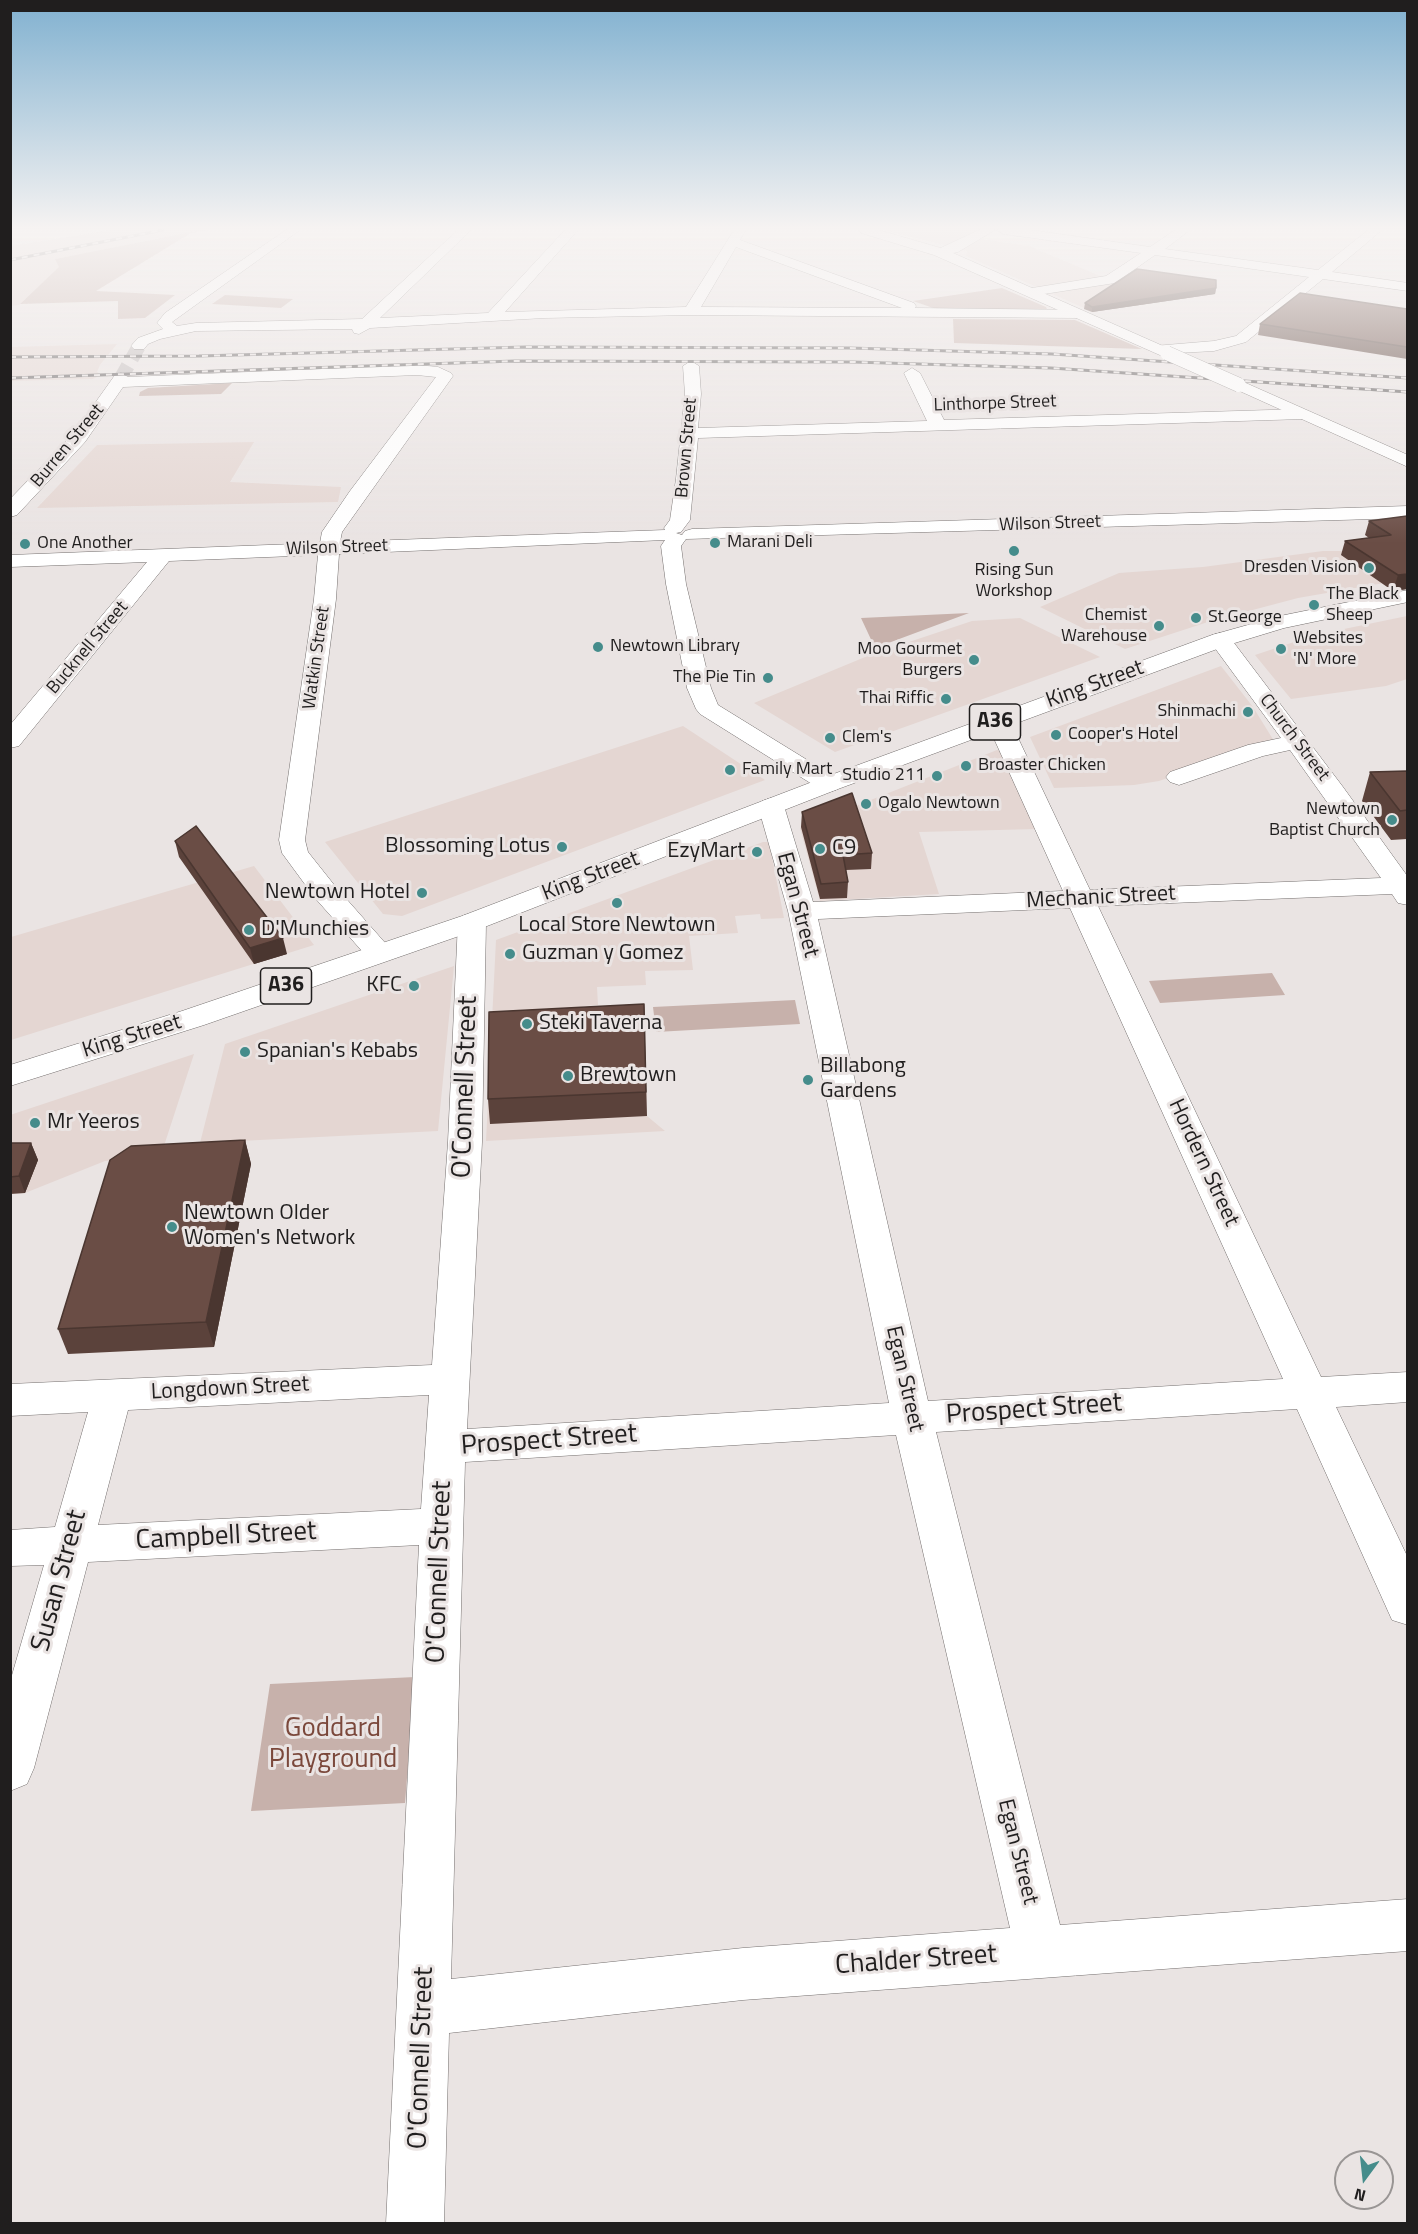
<!DOCTYPE html>
<style>
body{margin:0}
#map{position:relative;width:1418px;height:2234px;overflow:hidden;background:#eae4e3;font-family:"Titillium Web",sans-serif}
canvas{display:block}
.frame{position:absolute;inset:0;border:12px solid #201e1e;pointer-events:none}
.north{position:absolute;left:1334px;top:2150px;width:60px;height:60px;box-sizing:border-box;background:#eae4e3;border:2px solid #999594;border-radius:50%;rotate:195deg;font-size:16px;font-weight:700;line-height:24px;text-align:center;color:#201e1e}
.north::after{content:'';display:block;margin:auto;width:21px;height:27px;background:#458c8b;clip-path:polygon(50% 0,100% 100%,50% 72%,0 100%)}
</style>
<div id="map">
<canvas width="1418" height="2234"></canvas>
<div class="frame"></div>
<div class="north">N</div>
</div>
<script>
const context = document.querySelector('canvas').getContext('2d');
context.lineJoin = 'round';
function fillPath(path, color) { context.fillStyle = color; context.fill(path, 'evenodd'); }
const shape = rows => new Path2D(rows.map(r => 'M' + r).join(''));
function stroke(path, color, width, dash) { context.strokeStyle = color; context.lineWidth = width; context.lineCap = dash ? 'butt' : 'round'; context.setLineDash(dash || []); context.stroke(path); }
function label(font, color, halo, rows, align = 'center') {
  context.font = font + ' "Titillium Web",sans-serif'; context.lineWidth = 6; context.setLineDash([]); context.textBaseline = 'middle'; context.strokeStyle = halo; context.fillStyle = color; for (const [text, x, y, turn = 0] of rows) {
    context.save(); context.translate(x, y); context.rotate((+turn || 0) * Math.PI / 180); context.textAlign = isNaN(turn) ? turn : align; if (halo) context.strokeText(text, 0, 0); context.fillText(text, 0, 0); context.restore();
  }
}
fillPath(shape([
 [111,230,201,230,56,259,60,267,19,305,11,306,10,246],
 [884,230,989,230,975,238,1029,246,1110,280,1123,271,1136,274,1093,312,966,256,967,251],
 [117,344,100,365,97,372,99,373,97,377,93,379,11,381,10,347],
 [254,442,230,482,341,487,338,502,37,508,97,445],
 [1323,551,1371,551,1407,579,1298,598,1211,621,1125,649,1040,607,1119,573,1203,567],
 [1407,616,1407,679,1386,686,1291,699,1255,655,1315,635],
 [1020,618,1100,657,835,752,754,703,870,655,972,621],
 [1221,666,1253,707,1274,741,1159,781,1134,785,1054,788,1030,737],
 [683,726,765,780,402,916,383,914,325,842],
 [997,750,1002,751,1037,829,919,832,939,894,820,901,800,828],
 [763,842,769,842,784,918,761,919,760,914,735,916,738,933,689,936,693,970,645,971,646,985,597,987,598,1005,584,1006,580,1009,579,1025,645,1028,647,1116,665,1131,486,1141,496,940],
 [254,866,314,945,11,1040,11,937],
 [454,966,438,1131,200,1143,225,1044],
 [194,1054,160,1158,105,1161,25,1193,11,1194,10,1115]
]), '#e4d6d2');
fillPath(shape([
 [201,230,207,230,191,233,96,291,175,295,145,318,118,319,118,301,20,304,59,267,55,259],
 [1002,288,1046,307,1047,309,939,310,913,301],
 [225,295,293,299,281,308,212,304],
 [953,319,1075,320,1142,349,954,343],
 [232,383,221,394,139,396,140,392,148,388],
 [969,613,875,648,861,618],
 [1272,973,1285,995,1160,1003,1149,981],
 [795,1000,800,1024,656,1032,653,1007],
 [415,1677,405,1803,251,1811,270,1684]
]), '#c7b1ab');
stroke(shape([
 [121,378,139,346]
]), '#c2bcbc', 14, [14, 8]);
const minor = shape([
 [286,230,300,230,172,322,177,326,196,323,362,319,458,230,471,230,380,318,488,313,565,230,578,230,505,312,686,307,734,230,746,230,740,240,914,303,916,306,915,308,1080,310,1087,314,1080,318,691,315,544,318,370,328,359,334,354,333,352,329,196,331,160,339,148,344,144,349,134,349,131,346,138,338,163,329,157,323,165,313,286,230],
 [736,247,902,308,701,307,736,247],
 [979,230,995,230,958,252,939,256,932,252,979,230],
 [997,230,1031,230,1150,247,1175,230,1190,230,1165,249,1318,270,1368,230,1382,230,1332,272,1408,283,1408,291,1323,279,1246,342,1214,351,1159,354,1151,349,1154,346,1214,341,1236,336,1309,277,1155,255,1115,283,1031,296,1024,292,1026,289,1106,276,1141,253,1003,234,997,230],
 [691,361,699,366,701,394,698,428,927,421,904,373,912,368,920,373,944,420,1303,409,1311,414,1303,419,698,438,690,520,681,532,676,533,682,535,685,531,692,529,1408,506,1408,518,686,539,681,546,686,584,711,688,718,705,838,779,842,784,838,789,829,792,820,789,700,714,696,709,687,688,666,584,661,546,665,540,339,554,336,599,305,840,308,852,335,886,394,953,389,959,379,962,369,959,315,898,282,853,279,840,314,599,318,555,169,561,19,746,10,748,10,725,147,562,10,567,10,555,320,543,322,532,350,491,436,377,417,375,123,387,85,442,17,515,10,517,10,499,73,434,115,375,121,373,128,377,417,365,438,367,451,373,453,376,342,532,340,542,665,530,664,528,670,520,676,479,685,394,683,366,691,361],
 [1220,633,1228,635,1343,787,1408,877,1408,905,1398,903,1392,894,1098,906,1321,1377,1408,1372,1408,1402,1336,1407,1408,1558,1408,1625,1392,1620,1297,1409,936,1432,1060,1925,1408,1899,1408,1951,743,2000,449,2033,444,2224,386,2224,419,1545,88,1562,34,1768,27,1784,10,1791,10,1682,44,1565,10,1566,10,1530,55,1527,88,1412,10,1416,10,1384,432,1365,448,1142,458,922,462,916,472,913,482,916,486,922,482,1142,467,1429,889,1403,788,911,758,806,762,801,771,798,780,801,784,806,813,902,1063,891,986,721,990,716,998,714,1006,716,1010,721,1090,890,1381,878,1290,750,1263,756,1179,785,1170,782,1166,777,1170,772,1248,745,1281,738,1209,640,1212,635,1220,633],
 [1070,908,1283,1379,928,1401,818,919,1070,908],
 [429,1395,421,1509,98,1525,128,1410,429,1395],
 [896,1435,1010,1928,743,1948,451,1979,465,1462,896,1435]
]);
const major = shape([
 [859,230,879,230,944,249,1172,350,1175,353,1167,358,1162,356,934,255,861,233,859,230],
 [1239,380,1408,455,1408,467,1233,388,1231,385,1233,382,1239,380]
]);
const highway = shape([
 [1408,590,1408,602,1284,628,1228,645,838,789,482,928,204,1025,10,1086,10,1065,182,1011,462,916,820,779,1212,635,1280,616,1408,590]
]);
stroke(minor, '#746f6e', 1);
stroke(major, '#746f6e', 1);
stroke(highway, '#746f6e', 1);
fillPath(minor, '#fff');
fillPath(major, '#fff');
fillPath(highway, '#fff');
const rail = shape([
 [10,260,163,230],
 [10,357,199,356,525,347,850,348,1052,354,1408,378],
 [10,378,515,361,853,362,1051,368,1408,392]
]);
stroke(rail, '#646060', 3);
stroke(rail, '#eae4e3', 2, [6]);
const majorBridge = shape([
 [1167,353,1239,385]
]);
stroke(majorBridge, '#746f6e', 15, []);
stroke(majorBridge, '#fff', 14);
fillPath(shape([
 [1216,288,1215,294,1092,312,1084,309,1085,303],
 [1407,309,1407,359,1258,335,1260,324],
 [1407,516,1407,589,1393,591,1341,555,1345,541,1369,538,1365,535,1369,521],
 [1407,771,1407,839,1391,840,1362,801,1370,772],
 [802,812,872,853,871,869,846,870,848,882,847,898,820,899,801,827],
 [175,841,287,954,254,964,179,857],
 [644,1004,647,1116,490,1124,488,1099],
 [245,1140,251,1164,214,1347,68,1354,58,1329],
 [10,1143,31,1143,38,1160,25,1193,10,1194]
]), '#5b423b');
fillPath(shape([
 [1216,288,1215,294,1092,312,1092,307],
 [1407,574,1407,589,1393,591,1398,575],
 [283,938,287,954,254,964,250,948],
 [245,1140,251,1164,214,1347,206,1322],
 [31,1143,38,1160,25,1193,19,1176]
]), '#4a3630');
const building = shape([
 [1137,269,1216,280,1216,288,1092,307,1085,303,1137,269],
 [1300,293,1407,309,1407,347,1260,324,1300,293],
 [1407,516,1407,574,1398,575,1345,541,1391,535,1369,521,1407,516],
 [1407,771,1407,810,1400,811,1370,772,1407,771],
 [852,793,872,853,843,855,848,882,821,884,802,812,852,793],
 [196,826,283,938,250,948,175,841,196,826],
 [644,1004,646,1092,488,1099,489,1012,644,1004],
 [245,1140,206,1322,58,1329,110,1160,131,1146,245,1140],
 [10,1143,31,1143,19,1176,10,1177,10,1143]
]);
fillPath(building, '#6a4d45');
stroke(building, '#4a3630', 1.5);
const sky = context.createLinearGradient(0, 0, 0, 543);
sky.addColorStop(0, '#81b1d0');
sky.addColorStop(0.42, '#f6f3f2');
sky.addColorStop(1, '#f6f3f200');
context.fillStyle = sky;
context.fillRect(0, 0, 1418, 543);
for (const [x, y, r, color] of [
 [715,543,6,"#458c8b"],
 [25,544,6,"#458c8b"],
 [1014,551,6,"#458c8b"],
 [1369,568,6,"#458c8b"],
 [1314,605,6,"#458c8b"],
 [1196,618,6,"#458c8b"],
 [1159,626,6,"#458c8b"],
 [598,647,6,"#458c8b"],
 [1281,649,6,"#458c8b"],
 [974,660,6,"#458c8b"],
 [768,678,6,"#458c8b"],
 [946,699,6,"#458c8b"],
 [1248,712,6,"#458c8b"],
 [1056,735,6,"#458c8b"],
 [830,738,6,"#458c8b"],
 [966,766,6,"#458c8b"],
 [730,770,6,"#458c8b"],
 [937,776,6,"#458c8b"],
 [866,804,6,"#458c8b"],
 [1392,820,6,"#458c8b"],
 [562,847,6,"#458c8b"],
 [820,849,6,"#458c8b"],
 [757,852,6,"#458c8b"],
 [422,893,6,"#458c8b"],
 [617,903,6,"#458c8b"],
 [249,930,6,"#458c8b"],
 [510,954,6,"#458c8b"],
 [414,986,6,"#458c8b"],
 [527,1024,6,"#458c8b"],
 [245,1052,6,"#458c8b"],
 [568,1076,6,"#458c8b"],
 [808,1080,6,"#458c8b"],
 [35,1123,6,"#458c8b"],
 [172,1227,6,"#458c8b"]
]) { const dot = new Path2D(); dot.arc(x, y, r, 0, 2 * Math.PI); context.fillStyle = color; context.fill(dot); stroke(dot, '#eae4e3', 2); }
label('18px', '#201e1e', '#eae4e3', [
 ["Linthorpe Street",995,404,-2],
 ["Burren Street",68,446,-50],
 ["Brown Street",687,448,-85],
 ["Wilson Street",1050,524,-2],
 ["Wilson Street",337,548,-2],
 ["Bucknell Street",88,648,-50],
 ["Watkin Street",317,658,-82],
 ["Church Street",1294,738,53]
]);
label('18px', '#201e1e', '#eae4e3', [
 ["Marani Deli",727,543],
 ["One Another",37,544],
 ["Dresden Vision",1357,568,"right"],
 ["Rising Sun",1014,571,"center"],
 ["Workshop",1014,592,"center"],
 ["The Black",1326,595],
 ["Sheep",1326,616],
 ["Chemist",1147,616,"right"],
 ["Warehouse",1147,637,"right"],
 ["St.George",1208,618],
 ["Websites",1293,639],
 ["'N' More",1293,660],
 ["Newtown Library",610,647],
 ["Moo Gourmet",962,650,"right"],
 ["Burgers",962,671,"right"],
 ["The Pie Tin",756,678,"right"],
 ["Thai Riffic",934,699,"right"],
 ["Shinmachi",1236,712,"right"],
 ["Cooper's Hotel",1068,735],
 ["Clem's",842,738],
 ["Broaster Chicken",978,766],
 ["Family Mart",742,770],
 ["Studio 211",925,776,"right"],
 ["Ogalo Newtown",878,804],
 ["Newtown",1380,810,"right"],
 ["Baptist Church",1380,831,"right"]
], 'left');
for (const [x, y, w] of [
 [995,722,51],
 [286,986,51]
]) { const box = new Path2D(); box.roundRect(x - w / 2, y - 18, w, 36, 4.5); context.fillStyle = '#eae4e3'; context.fill(box); stroke(box, '#201e1e', 1.5); }
label('bold 21px', '#201e1e', null, [
 ["A36",995,722],
 ["A36",286,986]
]);
label('22px', '#201e1e', '#eae4e3', [
 ["King Street",1095,685,-20],
 ["King Street",591,877,-21],
 ["Mechanic Street",1101,898,-3],
 ["Egan Street",797,905,75],
 ["King Street",132,1037,-17],
 ["Hordern Street",1203,1163,65],
 ["Egan Street",904,1379,77],
 ["Longdown Street",230,1389,-3],
 ["Egan Street",1017,1852,76]
]);
label('22px', '#201e1e', '#eae4e3', [
 ["Blossoming Lotus",550,847,"right"],
 ["C9",832,849],
 ["EzyMart",745,852,"right"],
 ["Newtown Hotel",410,893,"right"],
 ["Local Store Newtown",617,926,"center"],
 ["D'Munchies",261,930],
 ["Guzman y Gomez",522,954],
 ["KFC",402,986,"right"],
 ["Steki Taverna",539,1024],
 ["Spanian's Kebabs",257,1052],
 ["Billabong",820,1067],
 ["Gardens",820,1092],
 ["Brewtown",580,1076],
 ["Mr Yeeros",47,1123],
 ["Newtown Older",184,1214],
 ["Women's Network",184,1239]
], 'left');
label('27px', '#201e1e', '#eae4e3', [
 ["O'Connell Street",466,1087,-88],
 ["Prospect Street",1034,1410,-4],
 ["Prospect Street",549,1441,-4],
 ["Campbell Street",226,1537,-3],
 ["O'Connell Street",440,1572,-88],
 ["Susan Street",60,1581,-75],
 ["Chalder Street",916,1961,-4],
 ["O'Connell Street",422,2058,-88]
]);
label('27px', '#7b483b', '#eae4e3', [
 ["Goddard",333,1729],
 ["Playground",333,1760]
]);
</script>
